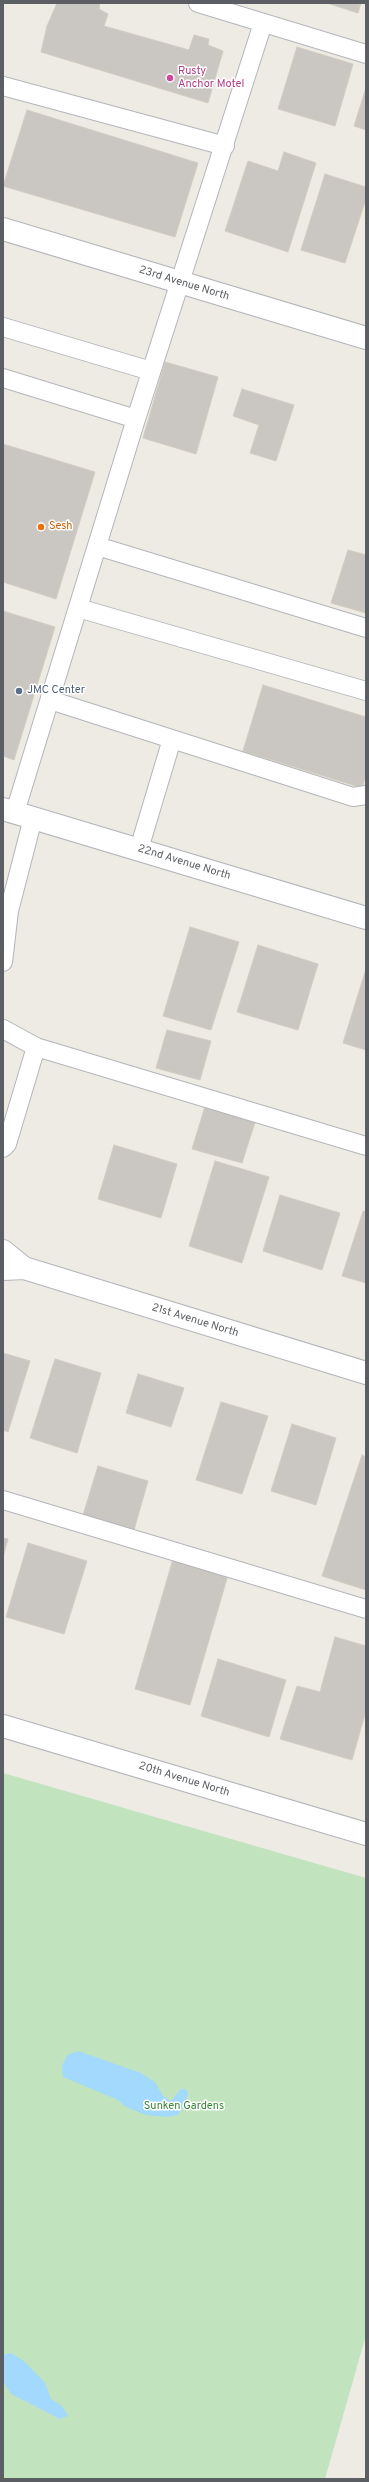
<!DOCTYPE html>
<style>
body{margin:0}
#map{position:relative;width:369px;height:2482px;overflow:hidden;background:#edebe3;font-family:Overpass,sans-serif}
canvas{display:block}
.frame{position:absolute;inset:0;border:4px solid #5b5f63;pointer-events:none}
</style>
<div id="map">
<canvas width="369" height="2482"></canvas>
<div class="frame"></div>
</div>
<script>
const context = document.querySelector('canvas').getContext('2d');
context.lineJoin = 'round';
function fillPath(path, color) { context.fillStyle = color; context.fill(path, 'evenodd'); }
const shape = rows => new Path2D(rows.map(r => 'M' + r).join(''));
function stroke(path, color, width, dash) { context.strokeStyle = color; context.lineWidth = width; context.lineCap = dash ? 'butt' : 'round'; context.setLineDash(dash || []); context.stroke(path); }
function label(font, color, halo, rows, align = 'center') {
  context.font = font + ' Overpass,sans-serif'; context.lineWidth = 3; context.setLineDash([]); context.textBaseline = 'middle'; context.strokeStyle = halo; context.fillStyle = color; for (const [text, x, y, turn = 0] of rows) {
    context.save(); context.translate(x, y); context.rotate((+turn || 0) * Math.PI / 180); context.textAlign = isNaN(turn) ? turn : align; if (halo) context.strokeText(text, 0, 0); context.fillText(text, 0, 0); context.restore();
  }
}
fillPath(shape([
 [3,1773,366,1878,366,2335,325,2479,3,2479]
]), '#c1e4bf');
fillPath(shape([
 [78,2051,141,2073,155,2082,163,2096,171,2101,181,2089,186,2089,188,2094,184,2105,178,2115,167,2117,146,2115,126,2107,118,2100,63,2077,62,2066,67,2055],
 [11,2353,25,2362,45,2383,51,2399,62,2406,68,2416,60,2419,11,2394,3,2381,3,2355]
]), '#a3d9fd');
const building = shape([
 [57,3,100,3,99,9,108,14,104,26,189,50,194,35,209,39,208,45,223,51,208,103,41,52,47,26,57,3],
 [327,3,361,3,358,13,327,3],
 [297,47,353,64,335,126,278,109,297,47],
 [365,91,366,91,366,130,354,126,365,91],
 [27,110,198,163,175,237,3,186,27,110],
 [284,152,316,163,288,252,225,231,248,161,278,171,284,152],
 [325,174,366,187,366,199,345,263,301,250,325,174],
 [165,362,218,377,196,454,143,438,165,362],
 [242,389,294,405,276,461,250,453,259,425,233,416,242,389],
 [3,444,95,472,56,599,3,582,3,444],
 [348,550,366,555,366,613,331,603,348,550],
 [3,611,55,627,14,760,3,756,3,611],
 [263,685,366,717,366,775,362,788,243,751,263,685],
 [190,927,239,942,211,1030,163,1016,190,927],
 [258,945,318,964,298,1030,237,1012,258,945],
 [365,972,366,972,366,1050,343,1043,365,972],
 [167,1030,211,1041,200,1080,156,1068,167,1030],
 [207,1100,257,1116,242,1163,192,1149,207,1100],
 [114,1145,177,1164,161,1218,98,1199,114,1145],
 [215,1161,269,1177,242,1263,189,1246,215,1161],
 [280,1195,340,1213,322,1270,263,1251,280,1195],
 [363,1211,366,1212,366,1283,342,1276,363,1211],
 [3,1353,30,1361,8,1432,3,1430,3,1353],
 [55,1359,101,1373,77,1453,30,1438,55,1359],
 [138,1374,184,1388,171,1427,126,1413,138,1374],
 [221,1402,268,1416,242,1494,196,1480,221,1402],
 [292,1424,336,1438,316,1505,271,1491,292,1424],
 [362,1455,366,1457,366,1590,322,1576,362,1455],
 [98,1466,148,1481,134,1530,83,1515,98,1466],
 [3,1538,8,1539,3,1557,3,1538],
 [28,1543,87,1561,64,1634,6,1617,28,1543],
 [173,1559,228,1575,190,1705,135,1689,173,1559],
 [335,1637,366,1646,366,1711,352,1760,280,1739,297,1686,320,1692,335,1637],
 [218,1659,286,1680,269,1737,201,1716,218,1659]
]);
fillPath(building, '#cac7c2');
stroke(building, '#d2ccc1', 1);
const service = shape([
 [198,3,366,54],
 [3,86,225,146],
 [3,327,151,371],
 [3,378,136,419],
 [97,546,366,628],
 [78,608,366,691],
 [50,700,353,797,366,795],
 [15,812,136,419,263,23],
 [139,849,172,739],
 [3,962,9,911,33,818],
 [3,1029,36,1047,366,1146],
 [3,1148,7,1144,36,1047],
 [3,1500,366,1609]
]);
const minor = shape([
 [3,229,366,338],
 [3,1251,24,1268],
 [3,1269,24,1268,366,1373],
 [3,1726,366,1834]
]);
const tertiary = shape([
 [3,809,366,918]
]);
stroke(service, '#b3b6ba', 20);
stroke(minor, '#b3b6ba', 24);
stroke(tertiary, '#b3b6ba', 24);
stroke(service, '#fff', 18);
stroke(minor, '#fff', 22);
stroke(tertiary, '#fff', 22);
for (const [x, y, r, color] of [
 [170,78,4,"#d1479c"],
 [41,527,4,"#e8710a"],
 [19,691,4,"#5c6f8a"]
]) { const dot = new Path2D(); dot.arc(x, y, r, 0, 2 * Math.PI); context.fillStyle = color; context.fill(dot); stroke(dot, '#fff', 1.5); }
label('11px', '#b23c85', '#fff', [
 ["Rusty",178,72],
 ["Anchor Motel",178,85]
], 'left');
label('11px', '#5b5f63', '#fff', [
 ["23rd Avenue North",184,284,17],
 ["22nd Avenue North",184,863,17],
 ["21st Avenue North",195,1321,17],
 ["20th Avenue North",184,1780,17]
]);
label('11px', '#c56008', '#fff', [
 ["Sesh",49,527]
], 'left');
label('11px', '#4e5e75', '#fff', [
 ["JMC Center",27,691]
], 'left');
label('11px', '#378638', '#fff', [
 ["Sunken Gardens",184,2107]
]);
</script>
